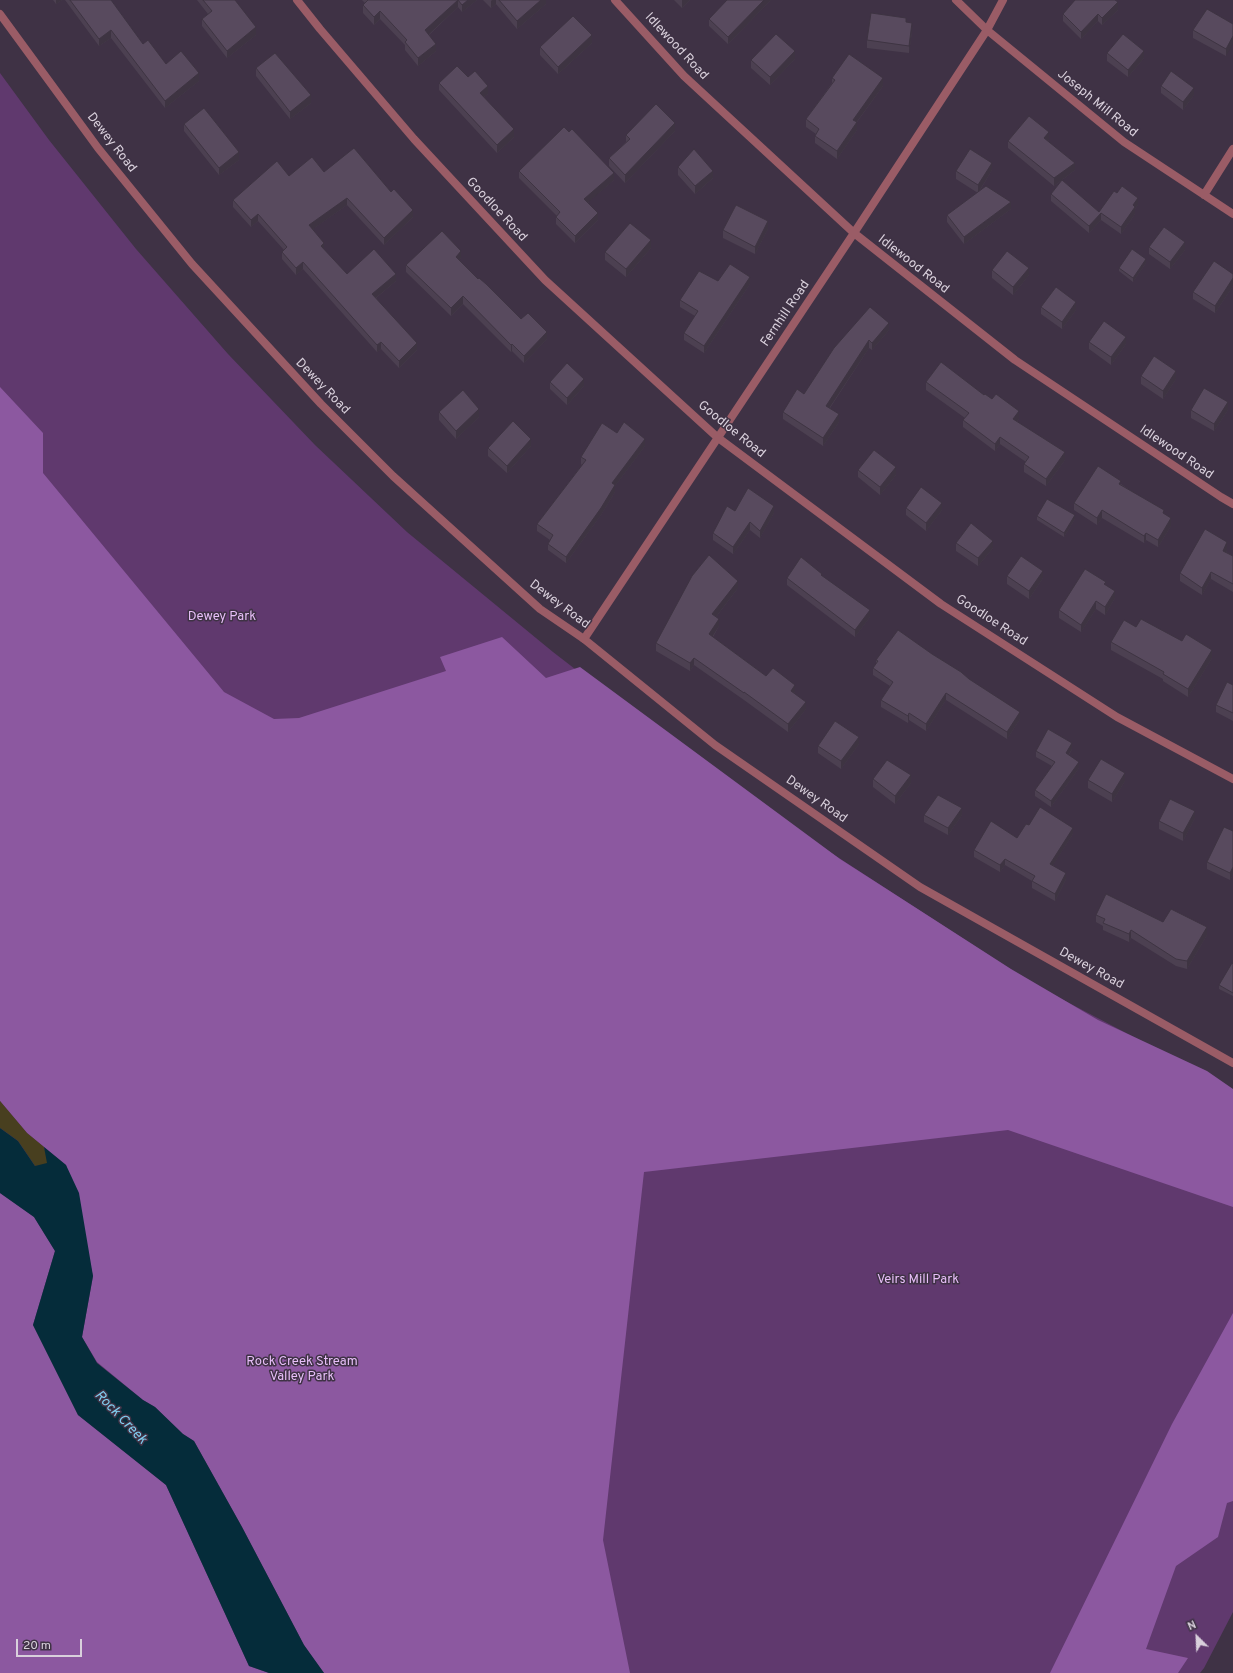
<!DOCTYPE html>
<style>
body{margin:0}
#map{position:relative;width:1233px;height:1673px;overflow:hidden;background:#3f3245;font-family:Overpass,sans-serif}
canvas{display:block}
.north{position:absolute;left:1177px;top:1617px;width:40px;height:40px;-webkit-text-stroke:3px #3f3245;paint-order:stroke;rotate:336deg;font-size:11px;font-weight:700;line-height:16px;text-align:center;color:#d9d0dc}
.north::after{content:'';display:block;margin:auto;width:14px;height:18px;background:#d9d0dc;clip-path:polygon(50% 0,100% 100%,50% 72%,0 100%)}
.scale{position:absolute;left:16px;top:1639px;width:66px;height:18px;box-sizing:border-box;border:2px solid #d9d0dc;border-top:0;padding-left:5px;font-size:12px;line-height:14px;white-space:nowrap;color:#d9d0dc;-webkit-text-stroke:3px #3f3245;paint-order:stroke}
</style>
<div id="map">
<canvas width="1233" height="1673"></canvas>
<div class="north">N</div>
<div class="scale">20 m</div>
</div>
<script>
const context = document.querySelector('canvas').getContext('2d');
context.lineJoin = 'round';
function fillPath(path, color) { context.fillStyle = color; context.fill(path, 'evenodd'); }
const shape = rows => new Path2D(rows.map(r => 'M' + r).join(''));
function stroke(path, color, width, dash) { context.strokeStyle = color; context.lineWidth = width; context.lineCap = dash ? 'butt' : 'round'; context.setLineDash(dash || []); context.stroke(path); }
function label(font, color, halo, rows, align = 'center') {
  context.font = font + ' Overpass,sans-serif'; context.lineWidth = 3; context.setLineDash([]); context.textBaseline = 'middle'; context.strokeStyle = halo; context.fillStyle = color; for (const [text, x, y, turn = 0] of rows) {
    context.save(); context.translate(x, y); context.rotate((+turn || 0) * Math.PI / 180); context.textAlign = isNaN(turn) ? turn : align; if (halo) context.strokeText(text, 0, 0); context.fillText(text, 0, 0); context.restore();
  }
}
fillPath(shape([
 [0,73,49,140,136,249,228,354,315,445,407,532,553,652,719,780,1033,984,1208,1076,1233,1092,1233,1612,1204,1668,1200,1673,0,1673]
]), '#60396e');
fillPath(shape([
 [0,387,43,433,43,473,224,692,274,719,299,718,446,671,440,657,502,637,546,678,580,667,840,859,1011,969,1098,1020,1207,1071,1233,1089,1233,1207,1008,1130,644,1172,603,1540,630,1673,324,1673,304,1645,242,1527,194,1441,183,1434,155,1407,143,1400,97,1362,82,1337,93,1276,66,1165,27,1133,0,1101],
 [0,1193,34,1217,55,1251,33,1325,78,1415,166,1485,249,1666,269,1673,0,1673],
 [1233,1313,1233,1501,1227,1503,1218,1537,1176,1566,1146,1649,1188,1658,1178,1673,1050,1673,1172,1424]
]), '#8c58a0');
fillPath(shape([
 [0,1101,27,1133,44,1147,49,1165,35,1166,18,1141,0,1128]
]), '#483f1f');
fillPath(shape([
 [0,1128,18,1141,35,1166,47,1163,44,1147,66,1165,79,1193,93,1276,82,1337,97,1363,143,1400,155,1407,183,1434,194,1441,242,1527,304,1645,324,1673,269,1673,249,1666,166,1485,78,1415,33,1325,55,1251,34,1217,0,1193]
]), '#052c3a');
stroke(shape([
 [297,0,320,29,414,139,545,280,717,437,941,604,1117,717,1233,779],
 [615,0,684,76,854,233,1015,360,1221,497,1233,504],
 [956,0,987,30,1124,142,1233,214],
 [1204,195,1233,149],
 [584,639,854,233,987,30,1003,0]
]), '#9a5c66', 8);
stroke(shape([
 [0,14,98,148,192,264,321,404,393,476,540,609,584,639,715,745,920,887,1233,1063]
]), '#9a5c66', 8);
fillPath(shape([
 [53,0,62,0,56,4],
 [65,0,111,0,143,44,166,64,199,81,165,108,111,38,99,46],
 [197,0,235,0,256,35,227,58,202,26,202,19,208,14],
 [362,0,477,0,462,12,458,7,429,35,436,51,418,66,405,50,405,45,380,19,374,25,363,13,363,5,365,3],
 [483,0,546,0,546,4,517,29,496,4,491,8],
 [674,0,690,0,682,8],
 [771,0,728,44,709,26,709,19],
 [1118,10,1102,25,1098,21,1081,39,1063,21,1063,14],
 [906,22,912,31,909,53,867,48,867,40],
 [1233,24,1226,56,1193,38,1193,30],
 [592,43,558,74,540,55,540,47],
 [1107,53,1144,58,1128,77,1107,61],
 [795,59,770,85,751,68,751,60],
 [256,68,311,103,290,119,256,76],
 [468,77,488,94,484,97,514,137,497,153,439,90,439,83],
 [832,78,883,86,857,122,857,130,837,159,815,143,815,136,816,134,806,127,806,119,832,83],
 [1161,86,1194,95,1183,110,1161,93],
 [184,124,239,160,219,175,184,131],
 [675,131,625,183,609,166,609,158,626,142,626,135],
 [1049,140,1048,141,1075,170,1062,180,1099,212,1117,193,1138,205,1135,209,1135,214,1121,234,1101,220,1089,233,1051,201,1051,194,1061,181,1054,186,1008,148,1008,141],
 [678,167,713,178,695,194,678,175],
 [992,170,979,192,1011,209,964,244,947,222,947,215,978,193,956,179,956,171],
 [519,171,614,180,588,202,598,220,575,243,556,224,556,217,557,216,519,178],
 [324,172,391,192,413,217,384,245,347,205,313,229,324,250,347,274,396,281,376,298,417,350,399,368,381,349,377,352,303,269,296,275,282,259,282,252,284,250,258,221,251,227,233,207,233,200,289,176],
 [768,229,755,254,723,238,723,230],
 [1149,247,1185,250,1170,269,1149,254],
 [651,248,626,277,605,260,605,252],
 [461,258,459,260,478,279,521,319,547,339,524,363,512,351,511,352,463,304,451,316,406,272,406,265],
 [1146,263,1133,282,1119,271,1119,268],
 [992,270,1029,275,1013,295,992,278],
 [1233,274,1233,286,1215,313,1193,299,1193,292],
 [718,281,750,284,704,353,684,340,684,333,695,316,680,307,680,300],
 [1041,307,1076,310,1062,329,1041,314],
 [889,330,872,350,869,348,830,408,839,422,823,446,783,419,783,412,804,394,834,348],
 [1089,342,1126,344,1111,365,1089,349],
 [1141,376,1176,379,1163,399,1141,384],
 [550,382,584,386,567,405,550,389],
 [926,382,984,395,1019,419,1017,422,1065,460,1046,486,1024,472,1024,464,1026,462,1000,444,995,451,963,427,963,420,965,418,926,390],
 [1191,410,1228,410,1214,431,1191,418],
 [439,412,479,417,456,439,439,420],
 [617,433,645,446,615,486,615,492,601,515,566,563,548,550,548,544,550,540,537,531,537,524,582,465,581,464,581,457],
 [531,446,507,473,488,456,488,448],
 [858,470,896,475,880,495,858,477],
 [1121,484,1164,514,1171,526,1158,547,1146,540,1144,543,1102,518,1097,525,1074,510,1074,503],
 [906,508,942,510,926,531,906,515],
 [735,511,774,513,760,538,750,530,733,554,713,540,713,533],
 [1037,516,1075,519,1064,537,1037,520],
 [956,543,993,548,978,566,956,551],
 [1227,550,1226,552,1233,556,1233,592,1211,579,1202,595,1180,581,1180,573],
 [822,576,870,617,855,637,787,585,787,578],
 [1007,576,1043,578,1029,599,1007,584],
 [1106,585,1115,598,1105,615,1096,609,1081,632,1059,618,1059,610],
 [738,588,716,617,719,626,713,637,766,676,795,692,794,694,806,709,788,732,744,700,694,665,690,671,656,651,656,643],
 [1136,627,1212,658,1188,697,1163,681,1163,679,1111,650,1111,642],
 [932,654,969,679,1020,719,1007,739,946,700,926,731,909,720,908,723,881,707,881,700,890,686,873,675,873,668,876,665,876,660],
 [1233,685,1233,721,1216,712,1216,705],
 [859,744,841,769,818,753,818,746],
 [1072,749,1069,755,1079,768,1051,807,1035,796,1035,790,1052,766,1036,757,1036,751],
 [873,779,911,783,895,804,873,787],
 [1088,780,1125,781,1112,802,1088,788],
 [924,815,962,815,948,835,924,822],
 [1195,818,1183,841,1159,829,1159,821],
 [1029,825,1073,834,1053,865,1066,879,1055,901,1032,888,1032,881,1005,865,1000,872,974,857,974,850,1017,838],
 [1233,831,1233,875,1230,880,1207,869,1207,862],
 [1096,915,1163,922,1207,935,1187,969,1176,966,1131,938,1129,942,1103,930,1103,926,1096,922],
 [1233,964,1233,996,1219,989,1219,985]
]), '#4c4051');
fillPath(shape([
 [56,0,62,0,56,4],
 [458,0,458,7,425,38,425,30],
 [468,0,477,0,462,12,462,5],
 [492,0,496,0,496,4,491,8,491,1],
 [541,0,546,0,546,4,517,29,517,21],
 [682,0,690,0,682,8],
 [764,0,771,0,728,44,728,37],
 [1118,2,1118,10,1102,25,1102,18],
 [380,11,380,19,374,25,374,17],
 [1098,14,1098,21,1081,39,1081,32],
 [912,23,912,31,909,53,909,46],
 [256,27,256,35,227,58,227,51],
 [111,30,111,38,99,46,99,39],
 [592,35,592,43,558,74,558,67],
 [1233,36,1233,44,1226,56,1226,49],
 [436,44,436,51,418,66,418,58],
 [795,51,795,59,770,85,770,77],
 [1144,51,1144,58,1128,77,1128,70],
 [199,73,199,81,165,108,165,101],
 [883,78,883,86,853,127,853,120],
 [488,86,488,94,480,100,480,93],
 [1194,88,1194,95,1183,110,1183,102],
 [311,95,311,103,290,119,290,112],
 [857,122,857,130,837,159,837,151],
 [675,123,675,131,625,183,625,175],
 [514,129,514,137,497,153,497,145],
 [1049,132,1049,140,1044,145,1044,138],
 [239,152,239,160,219,175,219,168],
 [992,163,992,170,978,193,978,185],
 [1075,163,1075,170,1054,186,1054,178],
 [713,171,713,178,695,194,695,186],
 [614,173,614,180,584,206,584,199],
 [347,198,347,205,309,232,309,225],
 [1138,198,1138,205,1135,209,1135,214,1121,234,1121,227,1133,205],
 [1011,202,1011,209,964,244,964,237],
 [413,210,413,217,384,245,384,238],
 [598,213,598,220,575,243,575,236],
 [1101,213,1101,220,1089,233,1089,226],
 [258,214,258,221,251,227,251,220],
 [768,221,768,229,755,254,755,247],
 [651,240,651,248,626,277,626,269],
 [1185,242,1185,250,1170,269,1170,262],
 [324,243,324,250,321,246],
 [461,251,461,258,456,264,456,257],
 [1146,259,1146,263,1133,282,1133,278],
 [303,262,303,269,296,275,296,268],
 [1029,268,1029,275,1013,295,1013,287],
 [396,274,396,281,372,301,372,294],
 [750,277,750,284,704,353,704,346],
 [1233,278,1233,286,1215,313,1215,306],
 [463,296,463,304,451,316,451,308],
 [1076,302,1076,310,1062,329,1062,322],
 [889,323,889,330,872,350,872,343],
 [547,332,547,339,524,363,524,356],
 [1126,337,1126,344,1111,365,1111,357],
 [869,340,869,348,826,413,826,406],
 [381,342,381,349,377,352,377,345],
 [417,343,417,350,399,368,399,361],
 [512,344,512,351,511,352,511,345],
 [1176,371,1176,379,1163,399,1163,391],
 [584,379,584,386,567,405,567,398],
 [1228,402,1228,410,1214,431,1214,424],
 [479,409,479,417,456,439,456,431],
 [1019,411,1019,419,1013,427,1013,419],
 [839,414,839,422,823,446,823,438],
 [1000,437,1000,444,995,451,995,444],
 [531,439,531,446,507,473,507,466],
 [645,439,645,446,615,486,615,492,601,515,566,563,566,557,612,483],
 [1065,452,1065,460,1046,486,1046,479],
 [896,467,896,475,880,495,880,487],
 [942,503,942,510,926,531,926,523],
 [774,506,774,513,760,538,760,531],
 [1102,510,1102,518,1097,525,1097,518],
 [1075,515,1075,519,1064,537,1064,533],
 [1171,518,1171,526,1158,547,1158,540],
 [750,522,750,530,733,554,733,547],
 [1146,533,1146,540,1144,543,1144,536],
 [993,541,993,548,978,566,978,558],
 [1227,542,1227,550,1223,558,1223,551],
 [1043,571,1043,578,1029,599,1029,591],
 [1211,572,1211,579,1202,595,1202,588],
 [738,581,738,588,712,622,712,614],
 [1115,591,1115,598,1105,615,1105,607],
 [1096,601,1096,609,1081,632,1081,625],
 [870,610,870,617,855,637,855,630],
 [719,619,719,626,709,642,709,634],
 [1212,650,1212,658,1188,697,1188,689],
 [694,658,694,665,690,671,690,663],
 [795,685,795,692,791,699,791,691],
 [946,693,946,700,926,731,926,724],
 [806,702,806,709,788,732,788,724],
 [1020,712,1020,719,1007,739,1007,732],
 [909,713,909,720,908,723,908,716],
 [859,737,859,744,841,769,841,761],
 [1072,743,1072,749,1066,759,1066,753],
 [1079,762,1079,768,1051,807,1051,801],
 [1125,773,1125,781,1112,802,1112,794],
 [911,775,911,783,895,804,895,796],
 [962,808,962,815,948,835,948,828],
 [1195,811,1195,818,1183,841,1183,833],
 [1073,828,1073,834,1050,870,1050,864],
 [1005,859,1005,865,1000,872,1000,865],
 [1233,867,1233,875,1230,880,1230,873],
 [1066,873,1066,879,1055,901,1055,894],
 [1207,927,1207,935,1187,969,1187,961],
 [1131,930,1131,938,1129,942,1129,934]
]), '#3e3442');
const building = shape([
 [70,0,111,0,143,44,148,40,166,64,181,51,199,73,165,101,111,30,99,39,70,0],
 [203,0,235,0,256,27,227,51,202,19,212,11,203,0],
 [368,0,468,0,462,5,458,0,425,30,436,44,418,58,405,42,407,40,380,11,374,17,363,5,368,0],
 [499,0,541,0,517,21,499,0],
 [727,0,764,0,728,37,709,19,727,0],
 [1075,0,1115,0,1118,2,1102,18,1098,14,1081,32,1063,14,1075,0],
 [1207,9,1233,24,1233,36,1226,49,1193,30,1207,9],
 [871,13,906,18,906,22,912,23,909,46,867,40,871,13],
 [573,16,592,35,558,67,540,47,573,16],
 [776,34,795,51,770,77,751,60,776,34],
 [1123,34,1144,51,1128,70,1107,53,1123,34],
 [275,53,311,95,290,112,256,68,275,53],
 [849,54,883,78,853,120,857,122,837,151,815,136,819,129,806,119,835,80,832,78,849,54],
 [457,66,468,77,475,71,488,86,480,93,514,129,497,145,439,83,457,66],
 [1171,71,1194,88,1183,102,1161,86,1171,71],
 [656,104,675,123,625,175,609,158,630,139,626,135,656,104],
 [204,108,239,152,219,168,184,124,204,108],
 [1029,116,1049,132,1044,138,1075,163,1054,178,1008,141,1029,116],
 [564,127,569,132,572,129,614,173,584,199,598,213,575,236,556,217,560,212,519,171,564,127],
 [354,148,391,192,394,189,413,210,384,238,347,198,309,225,324,243,321,246,347,274,374,249,396,274,372,294,417,343,399,361,381,342,377,345,303,262,296,268,282,252,287,247,258,214,251,220,233,200,277,161,289,176,312,157,324,172,354,148],
 [694,149,713,171,695,186,678,167,694,149],
 [970,149,992,163,978,185,956,171,970,149],
 [1062,180,1099,212,1114,191,1117,193,1122,186,1138,198,1133,205,1135,207,1121,227,1101,213,1089,226,1051,194,1062,180],
 [986,186,1011,202,964,237,947,215,986,186],
 [736,205,768,221,755,247,723,230,736,205],
 [630,223,651,240,626,269,605,252,630,223],
 [1164,227,1185,242,1170,262,1149,247,1164,227],
 [442,231,461,251,456,257,478,279,479,278,486,284,521,319,528,313,547,332,524,356,512,344,511,345,463,296,451,308,406,265,442,231],
 [1132,249,1146,259,1133,278,1119,268,1132,249],
 [1007,251,1029,268,1013,287,992,270,1007,251],
 [1214,261,1233,274,1233,278,1215,306,1193,292,1214,261],
 [730,264,750,277,704,346,684,333,698,311,680,300,699,271,718,281,730,264],
 [1056,287,1076,302,1062,322,1041,307,1056,287],
 [870,307,889,323,872,343,869,340,826,406,839,414,823,438,783,412,797,389,804,394,834,348,870,307],
 [1104,321,1126,337,1111,357,1089,342,1104,321],
 [1154,356,1176,371,1163,391,1141,376,1154,356],
 [941,362,984,395,985,394,992,399,996,394,1019,411,1013,419,1065,452,1046,479,1024,464,1029,457,1000,437,995,444,963,420,969,413,926,382,941,362],
 [567,363,584,379,567,398,550,382,567,363],
 [1204,388,1228,402,1214,424,1191,410,1204,388],
 [463,390,479,409,456,431,439,412,463,390],
 [513,421,531,439,507,466,488,448,513,421],
 [624,422,645,439,612,483,615,485,601,508,566,557,548,544,553,535,537,524,586,460,581,457,602,423,617,433,624,422],
 [874,450,896,467,880,487,858,470,874,450],
 [1098,466,1121,481,1119,484,1164,510,1163,513,1171,518,1158,540,1146,533,1144,536,1102,510,1097,518,1074,503,1098,466],
 [921,487,942,503,926,523,906,508,921,487],
 [748,488,774,506,760,531,750,522,733,547,713,533,727,506,735,511,748,488],
 [1047,499,1075,515,1064,533,1037,516,1047,499],
 [971,523,993,541,978,558,956,543,971,523],
 [1205,529,1227,542,1223,551,1233,556,1233,584,1211,572,1202,588,1180,573,1205,529],
 [709,555,738,581,712,614,719,619,709,634,766,676,773,668,795,685,791,691,806,702,788,724,744,692,744,693,694,658,690,663,656,643,692,576,709,555],
 [1021,556,1043,571,1029,591,1007,576,1021,556],
 [801,557,822,574,821,575,870,610,855,630,787,578,801,557],
 [1085,569,1106,582,1104,584,1115,591,1105,607,1096,601,1081,625,1059,610,1085,569],
 [1141,619,1182,641,1186,634,1212,650,1188,689,1163,674,1164,672,1111,642,1124,620,1136,627,1141,619],
 [898,630,932,654,961,672,969,679,1020,712,1007,732,946,693,926,724,909,713,908,716,881,700,893,682,873,668,878,661,876,660,898,630],
 [1227,682,1233,685,1233,713,1216,705,1227,682],
 [835,721,859,737,841,761,818,746,835,721],
 [1048,729,1072,743,1066,753,1079,762,1051,801,1035,790,1055,762,1036,751,1048,729],
 [1101,759,1125,773,1112,794,1088,780,1101,759],
 [887,760,911,775,895,796,873,779,887,760],
 [938,795,962,808,948,828,924,815,938,795],
 [1170,799,1195,811,1183,833,1159,821,1170,799],
 [1040,807,1073,828,1050,864,1066,873,1055,894,1032,881,1035,876,1005,859,1000,865,974,850,991,821,1017,838,1026,824,1029,825,1040,807],
 [1224,827,1233,831,1233,867,1230,873,1207,862,1224,827],
 [1106,894,1163,922,1171,909,1207,927,1187,961,1176,959,1131,930,1129,934,1103,923,1105,919,1096,915,1106,894],
 [1232,963,1233,964,1233,993,1219,985,1232,963]
]);
fillPath(building, '#584a5e');
stroke(building, '#3e3442', 1);
label('13px', '#d9d0dc', '#3f3245', [
 ["Idlewood Road",676,47,47],
 ["Joseph Mill Road",1097,104,39],
 ["Dewey Road",111,143,52],
 ["Goodloe Road",496,210,47],
 ["Idlewood Road",913,265,38],
 ["Fernhill Road",786,314,-56],
 ["Dewey Road",322,387,46],
 ["Goodloe Road",731,430,39],
 ["Idlewood Road",1176,453,34],
 ["Dewey Road",559,605,37],
 ["Goodloe Road",991,621,33],
 ["Dewey Road",816,800,35],
 ["Dewey Road",1091,969,29]
]);
label('13px', '#e8bff9', '#3f3245', [
 ["Dewey Park",222,617],
 ["Veirs Mill Park",918,1280],
 ["Rock Creek Stream",302,1362],
 ["Valley Park",302,1377]
]);
label('italic 14px', '#80cff1', '#3f3245', [
 ["Rock Creek",120,1418,46]
]);
</script>
